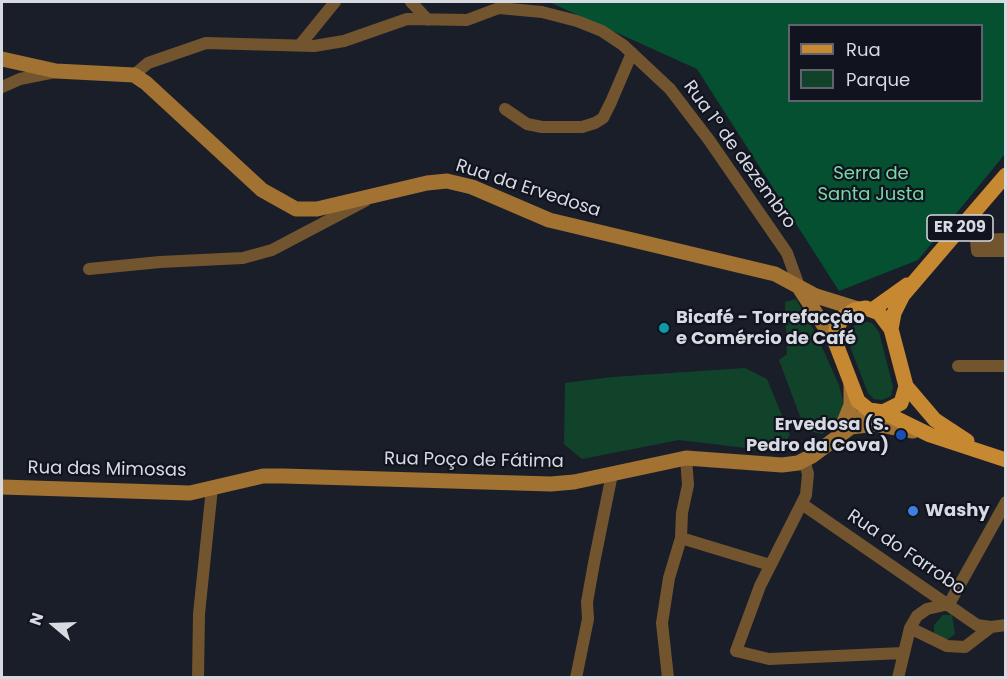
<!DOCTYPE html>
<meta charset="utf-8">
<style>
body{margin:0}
#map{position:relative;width:1007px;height:679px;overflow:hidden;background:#1a1e29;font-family:Poppins,sans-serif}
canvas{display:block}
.frame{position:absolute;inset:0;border:3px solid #d7dae1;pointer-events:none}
.legend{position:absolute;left:788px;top:24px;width:195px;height:78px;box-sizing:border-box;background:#11141f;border:2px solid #60636d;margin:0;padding:8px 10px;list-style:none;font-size:18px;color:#d7dae1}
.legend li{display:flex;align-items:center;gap:12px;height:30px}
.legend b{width:30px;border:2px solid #60636d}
.north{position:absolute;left:24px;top:595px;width:60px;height:60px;-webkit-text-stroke:4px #11141f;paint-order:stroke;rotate:289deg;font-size:16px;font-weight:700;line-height:24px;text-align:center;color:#d7dae1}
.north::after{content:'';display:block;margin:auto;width:21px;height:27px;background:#d7dae1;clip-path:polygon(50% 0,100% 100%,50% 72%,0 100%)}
</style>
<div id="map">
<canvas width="1007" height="679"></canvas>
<div class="frame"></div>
<ul class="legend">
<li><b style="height:8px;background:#c68932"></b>Rua</li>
<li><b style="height:16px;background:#11432b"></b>Parque</li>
</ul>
<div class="north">N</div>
</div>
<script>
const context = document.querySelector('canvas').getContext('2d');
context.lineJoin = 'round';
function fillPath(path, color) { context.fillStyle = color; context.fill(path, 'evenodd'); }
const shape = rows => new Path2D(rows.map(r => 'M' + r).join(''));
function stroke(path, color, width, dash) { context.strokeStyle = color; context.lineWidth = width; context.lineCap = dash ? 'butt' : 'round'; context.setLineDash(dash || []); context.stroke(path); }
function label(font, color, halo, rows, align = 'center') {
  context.font = font + ' Poppins,sans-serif'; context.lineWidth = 4.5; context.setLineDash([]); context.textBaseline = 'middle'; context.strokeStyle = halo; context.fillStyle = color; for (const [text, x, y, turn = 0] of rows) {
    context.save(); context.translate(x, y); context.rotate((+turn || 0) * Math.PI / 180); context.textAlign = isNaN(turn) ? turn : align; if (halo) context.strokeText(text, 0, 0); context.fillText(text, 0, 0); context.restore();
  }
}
fillPath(shape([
 [796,299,816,334,839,385,845,409,839,423,822,434,805,430,779,360,787,354,785,302],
 [861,321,872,323,879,332,893,387,891,396,882,400,874,399,868,393,848,341,850,329],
 [745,368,767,379,790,435,783,446,754,449,679,440,582,459,564,444,565,383,612,377],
 [943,615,952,615,955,634,947,640,934,634,934,625]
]), '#11432b');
fillPath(shape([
 [549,2,1005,2,1005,154,918,260,839,291,697,69],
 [790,26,982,26,982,100,790,100]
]), '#045031');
stroke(shape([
 [411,2,428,20],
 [300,45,335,2],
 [134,75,148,63,206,43,314,46,344,41,407,19,467,20,499,8,542,12,577,21,602,31,623,45,670,89,709,140,787,253,800,289],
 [2,87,20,79,55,72],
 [505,109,527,124,542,127,582,127,595,123,603,118,611,102,632,53],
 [1006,239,976,240,977,251,1006,251],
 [89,269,160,262,243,258,272,250,365,201],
 [958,366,1006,366],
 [804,460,808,474,806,495,760,586,736,651,769,659,903,653],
 [802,504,977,625,991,627,1006,625],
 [681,538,770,565],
 [910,628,947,646,965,647,991,627],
 [198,678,199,614,212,488],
 [576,678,588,619,587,602,594,563,612,474],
 [668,678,662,623,669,578,681,538,682,513,688,485,686,458],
 [898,678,910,628,917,616,927,609,949,604,1006,502]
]), '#72542f', 12);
stroke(shape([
 [2,59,56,71,134,75,146,83,262,190,296,209,317,209,427,183,447,181,472,187,549,220,775,274,816,296,858,309],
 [800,289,836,344],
 [851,427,875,424,913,431],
 [840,432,851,405,851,384],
 [2,487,190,493,263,476,283,476,551,484,574,482,686,458,782,465,798,463,812,456,851,427,869,410]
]), '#a17232', 15);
stroke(shape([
 [866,308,879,313,891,329,906,386,901,403,883,412,869,410,858,401,836,344,836,330,843,317,854,310,866,308],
 [872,310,907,285],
 [891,329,894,313,903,295,1006,175],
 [906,386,935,420,967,441],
 [883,412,930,435,1006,460]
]), '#c68932', 15);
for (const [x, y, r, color] of [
 [664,328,6,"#0f9aa8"],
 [901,435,6,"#1a4fb4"],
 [913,511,6,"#3f7fe0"]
]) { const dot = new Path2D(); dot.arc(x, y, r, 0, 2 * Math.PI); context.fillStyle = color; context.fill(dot); stroke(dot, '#11141f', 2); }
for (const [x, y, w] of [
 [960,228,66]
]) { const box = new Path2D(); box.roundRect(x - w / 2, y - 13, w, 26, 4.5); context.fillStyle = '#11141f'; context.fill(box); stroke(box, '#d7dae1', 1.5); }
label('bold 16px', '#d7dae1', null, [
 ["ER 209",960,228]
]);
label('18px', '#d7dae1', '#11141f', [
 ["Rua 1º de dezembro",739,155,54],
 ["Rua da Ervedosa",528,189,18],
 ["Rua Poço de Fátima",474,461,1],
 ["Rua das Mimosas",107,470,1],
 ["Rua do Farrobo",906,553,34]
]);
label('18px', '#79d7a4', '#11141f', [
 ["Serra de",871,174],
 ["Santa Justa",871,195]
]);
label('bold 18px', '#d7dae1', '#11141f', [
 ["Bicafé - Torrefacção",676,318],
 ["e Comércio de Café",676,339],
 ["Ervedosa (S.",889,425,"right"],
 ["Pedro da Cova)",889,446,"right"],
 ["Washy",925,511]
], 'left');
</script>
